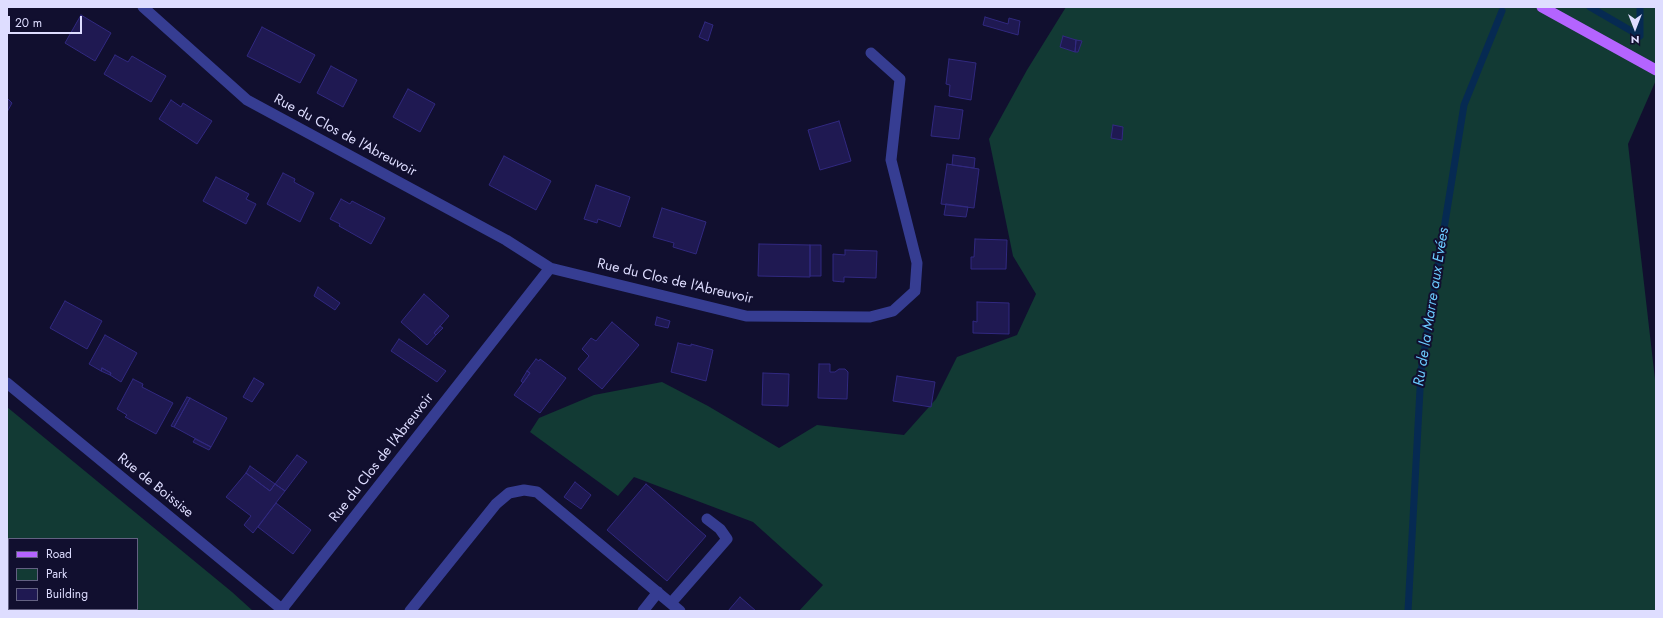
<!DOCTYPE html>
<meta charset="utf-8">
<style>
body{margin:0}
#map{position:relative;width:1663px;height:618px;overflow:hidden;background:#110f2f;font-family:Jost,sans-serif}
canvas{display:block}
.frame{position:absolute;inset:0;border:8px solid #deddff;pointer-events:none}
.legend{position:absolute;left:8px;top:538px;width:130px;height:72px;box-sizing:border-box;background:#110f2f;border:1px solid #636182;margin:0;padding:5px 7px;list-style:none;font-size:12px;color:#deddff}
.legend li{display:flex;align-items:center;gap:8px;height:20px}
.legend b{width:20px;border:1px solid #636182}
.north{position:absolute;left:1615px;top:8px;width:40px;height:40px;-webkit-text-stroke:3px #110f2f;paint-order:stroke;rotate:180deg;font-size:11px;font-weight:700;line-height:16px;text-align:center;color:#deddff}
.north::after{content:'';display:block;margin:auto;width:14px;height:18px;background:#deddff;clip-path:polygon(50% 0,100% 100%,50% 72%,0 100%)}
.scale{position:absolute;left:8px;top:16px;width:74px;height:18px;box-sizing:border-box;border:2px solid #deddff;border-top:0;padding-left:5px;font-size:12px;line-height:14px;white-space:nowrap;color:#deddff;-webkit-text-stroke:3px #110f2f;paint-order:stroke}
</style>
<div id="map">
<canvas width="1663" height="618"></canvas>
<div class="frame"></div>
<ul class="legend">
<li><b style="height:5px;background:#b464ff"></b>Road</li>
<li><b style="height:11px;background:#123a34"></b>Park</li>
<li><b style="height:11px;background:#1f1952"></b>Building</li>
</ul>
<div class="north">N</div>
<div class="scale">20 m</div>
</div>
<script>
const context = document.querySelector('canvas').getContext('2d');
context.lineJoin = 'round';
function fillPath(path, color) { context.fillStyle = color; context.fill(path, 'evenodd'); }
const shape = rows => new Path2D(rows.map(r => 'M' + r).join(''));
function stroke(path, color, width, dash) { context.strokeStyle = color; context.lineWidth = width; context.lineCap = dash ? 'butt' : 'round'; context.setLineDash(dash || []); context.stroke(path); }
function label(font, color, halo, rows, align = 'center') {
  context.font = font + ' Jost,sans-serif'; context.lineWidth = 4; context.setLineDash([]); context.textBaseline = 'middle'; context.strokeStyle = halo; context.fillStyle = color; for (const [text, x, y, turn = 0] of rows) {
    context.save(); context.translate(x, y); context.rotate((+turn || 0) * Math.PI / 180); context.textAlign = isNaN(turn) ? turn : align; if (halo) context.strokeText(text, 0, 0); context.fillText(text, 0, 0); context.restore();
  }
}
fillPath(shape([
 [1066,7,1656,7,1656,80,1628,144,1656,388,1656,611,799,611,823,585,753,522,634,477,618,496,530,432,539,418,594,395,662,382,708,406,779,448,817,425,904,435,936,399,957,357,1017,335,1036,294,1013,256,989,139,1027,70],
 [7,407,232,592,253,611,7,611],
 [9,539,137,539,137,609,9,609]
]), '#123a34');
stroke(shape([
 [1590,7,1640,36,1640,7],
 [1408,611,1421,371,1464,105,1502,11]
]), '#062a52', 7);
const building = shape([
 [81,15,111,33,95,61,65,43,81,15],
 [985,17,1008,24,1009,18,1020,21,1018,35,983,25,985,17],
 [705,22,713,25,708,41,699,37,705,22],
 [262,27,315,55,300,83,247,56,262,27],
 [1063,36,1076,40,1075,52,1060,47,1063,36],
 [1076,40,1082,41,1078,52,1075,52,1076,40],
 [115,55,128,62,132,56,166,76,151,102,104,74,115,55],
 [949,59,976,63,971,100,949,96,950,85,946,84,949,59],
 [331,66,357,80,343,107,317,93,331,66],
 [408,89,435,104,420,132,393,117,408,89],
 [7,98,12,103,7,112,7,98],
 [171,100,181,107,183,103,212,121,197,144,159,119,171,100],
 [935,106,963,110,959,139,931,136,935,106],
 [839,121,851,161,820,170,808,130,839,121],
 [1113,125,1123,127,1122,140,1111,138,1113,125],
 [953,155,975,158,974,168,952,165,953,155],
 [504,156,551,181,536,210,489,185,504,156],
 [947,164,979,169,974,208,941,204,947,164],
 [283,173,295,179,294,182,314,193,300,222,267,204,283,173],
 [216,177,249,194,246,199,256,204,246,224,203,201,216,177],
 [596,185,630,197,620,227,598,219,597,223,584,219,596,185],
 [341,199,350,204,352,201,385,218,371,244,339,226,340,224,330,219,341,199],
 [946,204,968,207,966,217,944,215,946,204],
 [662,208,706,222,696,254,673,247,674,243,653,237,662,208],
 [975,239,1007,240,1006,269,971,269,971,257,974,257,975,239],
 [759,244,810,245,810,277,758,276,759,244],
 [810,245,821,245,821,276,810,276,810,245],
 [845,250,877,251,876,278,844,277,844,282,833,281,833,254,845,255,845,250],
 [318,287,340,303,335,310,314,296,318,287],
 [424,294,449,316,434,333,436,335,427,345,401,322,424,294],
 [65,301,102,321,87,349,50,328,65,301],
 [977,302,1009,303,1009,334,973,333,973,321,977,322,977,302],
 [657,317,670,321,668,328,655,325,657,317],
 [612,322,639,345,602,389,578,369,589,356,582,349,591,338,596,341,612,322],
 [440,326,443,328,436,335,434,333,440,326],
 [105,335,137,353,121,382,110,375,111,373,102,368,101,371,89,364,105,335],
 [399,339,446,371,437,382,391,351,399,339],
 [678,343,691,346,691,344,713,350,706,381,671,372,678,343],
 [536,359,539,361,540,359,566,378,540,413,514,395,530,373,527,371,536,359],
 [819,364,830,364,830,372,835,372,839,369,845,369,848,372,847,399,818,398,819,364],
 [102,368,111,373,110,375,101,371,102,368],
 [527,371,530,373,523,383,521,381,527,371],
 [763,373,789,374,788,406,762,405,763,373],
 [897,376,935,382,931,407,893,401,897,376],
 [254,378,264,384,252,402,243,397,254,378],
 [133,379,143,384,142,387,173,403,156,434,125,417,127,415,117,409,133,379],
 [187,397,190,398,174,427,171,426,187,397],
 [190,398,227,418,211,447,174,427,190,398],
 [195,439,211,447,209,450,193,442,195,439],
 [297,455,307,462,285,491,275,484,297,455],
 [250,466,275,484,270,491,246,473,250,466],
 [246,473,270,491,275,484,285,491,253,533,244,525,251,516,226,497,246,473],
 [575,482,591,495,581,509,564,497,575,482],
 [646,484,706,536,667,581,607,530,646,484],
 [276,503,311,530,293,554,258,527,276,503],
 [740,597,756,611,728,611,740,597]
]);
fillPath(building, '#1f1952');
stroke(building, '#312980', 1);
stroke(shape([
 [671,603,727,539,720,529,707,519],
 [410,611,496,504,509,493,524,490,537,492,680,611],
 [643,611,658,592]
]), '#363d92', 11);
stroke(shape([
 [143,7,247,100,506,240,550,268],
 [7,383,284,611],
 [282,609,550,268,746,316,870,317,893,311,915,291,917,263,891,160,900,79,871,53]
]), '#363d92', 11);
stroke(shape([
 [1542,7,1656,70]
]), '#b464ff', 11);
label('14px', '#deddff', '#110f2f', [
 ["Rue du Clos de l'Abreuvoir",345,136,28],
 ["Rue du Clos de l'Abreuvoir",675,282,13],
 ["Rue du Clos de l'Abreuvoir",382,458,-52],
 ["Rue de Boissise",155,486,39]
]);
label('italic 15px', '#6bcbff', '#110f2f', [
 ["Ru de la Marre aux Evées",1432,307,-81]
]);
</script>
